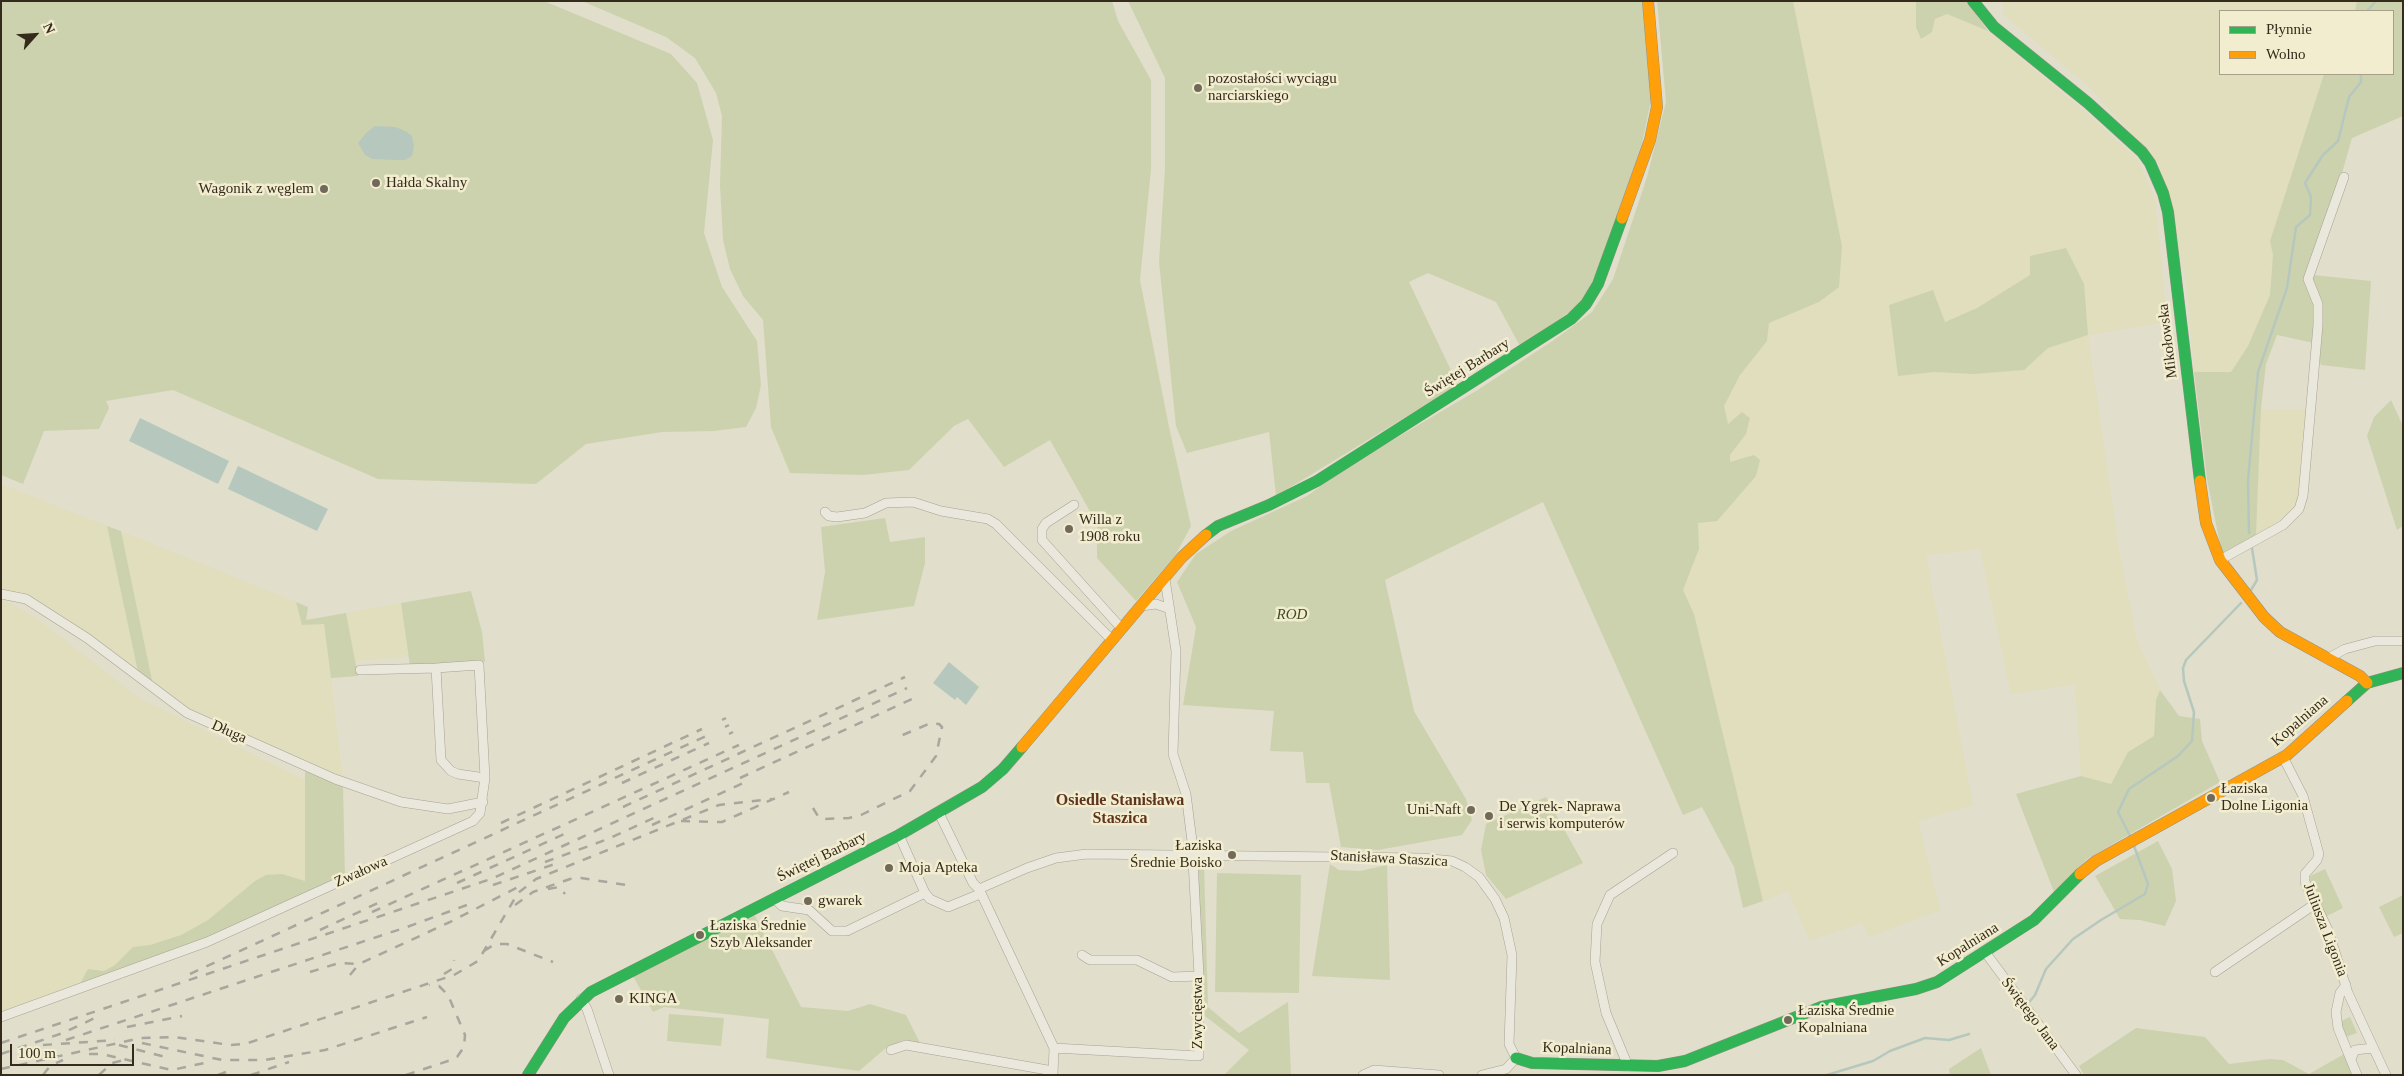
<!DOCTYPE html>
<meta charset="utf-8">
<style>
body{margin:0}
#map{position:relative;width:2404px;height:1076px;overflow:hidden;background:#e1decb;font-family:"Times New Roman",serif}
canvas{display:block}
.frame{position:absolute;inset:0;border:2px solid #342b1d;pointer-events:none}
.legend{position:absolute;left:2219px;top:10px;width:175px;height:65px;box-sizing:border-box;background:#f3edd0;border:1px solid #a79f88;margin:0;padding:6px 9px;list-style:none;font-size:15px;color:#342b1d}
.legend li{display:flex;align-items:center;gap:10px;height:25px}
.legend b{width:25px;border:1px solid #a79f88}
.north{position:absolute;left:10px;top:10px;width:50px;height:50px;-webkit-text-stroke:4px #f3edd0;paint-order:stroke;rotate:64deg;font-size:14px;font-weight:700;line-height:20px;text-align:center;color:#342b1d}
.north::after{content:'';display:block;margin:auto;width:18px;height:22px;background:#342b1d;clip-path:polygon(50% 0,100% 100%,50% 72%,0 100%)}
.scale{position:absolute;left:10px;top:1044px;width:124px;height:22px;box-sizing:border-box;border:2px solid #342b1d;border-top:0;padding-left:6px;font-size:15px;line-height:18px;white-space:nowrap;color:#342b1d;-webkit-text-stroke:4px #f3edd0;paint-order:stroke}
</style>
<div id="map">
<canvas width="2404" height="1076"></canvas>
<div class="frame"></div>
<ul class="legend">
<li><b style="height:6px;background:#30b455"></b>Płynnie</li>
<li><b style="height:6px;background:#ff9f0a"></b>Wolno</li>
</ul>
<div class="north">N</div>
<div class="scale">100 m</div>
</div>
<script>
const context = document.querySelector('canvas').getContext('2d');
context.lineJoin = 'round';
function fillPath(path, color) { context.fillStyle = color; context.fill(path, 'evenodd'); }
const shape = rows => new Path2D(rows.map(r => 'M' + r).join(''));
function stroke(path, color, width, dash) { context.strokeStyle = color; context.lineWidth = width; context.lineCap = dash ? 'butt' : 'round'; context.setLineDash(dash || []); context.stroke(path); }
function label(font, color, halo, rows, align = 'center') {
  context.font = font + ' "Times New Roman",serif'; context.lineWidth = 5; context.setLineDash([]); context.textBaseline = 'middle'; context.strokeStyle = halo; context.fillStyle = color; for (const [text, x, y, turn = 0] of rows) {
    context.save(); context.translate(x, y); context.rotate((+turn || 0) * Math.PI / 180); context.textAlign = isNaN(turn) ? turn : align; if (halo) context.strokeText(text, 0, 0); context.fillText(text, 0, 0); context.restore();
  }
}
fillPath(shape([
 [1793,1,1916,1,1916,27,1932,32,1935,19,1947,14,1988,31,2083,110,2138,160,2155,199,2167,322,2088,335,2119,550,2137,640,2160,690,2156,700,2154,736,2128,752,2111,784,2081,776,2075,684,2011,694,1980,549,1926,555,1973,805,1918,821,1940,910,1870,937,1862,923,1810,940,1788,891,1763,901,1694,614,1683,590,1699,549,1698,523,1756,476,1760,461,1754,455,1730,463,1730,455,1746,434,1728,424,1724,406,1740,375,1767,341,1769,323,1819,302,1842,246],
 [2030,275,2088,335,2048,348,2023,370,1974,374,1934,372,1898,375,1934,291,1945,322,1977,308],
 [2003,1,2357,1,2355,11,2220,11,2220,74,2324,74,2270,241,2273,255,2270,295,2248,347,2231,372,2194,372,2187,287,2159,164,2089,87,2003,14],
 [2261,409,2306,409,2297,503,2288,514,2256,535],
 [1,484,107,526,138,672,63,618,1,590],
 [121,531,296,602,303,625,324,623,343,779,189,710,153,685],
 [1,599,32,615,141,699,305,780,305,881,282,874,255,881,208,920,181,935,150,945,133,947,115,965,104,971,88,969,80,984,1,1013],
 [401,603,408,656,355,661,346,613]
]), '#e0debc');
fillPath(shape([
 [1,1,544,1,671,54,697,83,713,140,704,233,722,287,757,341,761,385,756,408,746,427,714,431,662,432,586,444,536,484,378,479,173,390,106,401,109,408,99,429,44,431,23,484,1,475],
 [582,1,1112,1,1118,21,1151,80,1151,169,1140,280,1169,427,1191,526,1175,556,1136,601,1097,558,1097,524,1050,440,1004,467,968,419,954,426,909,470,863,475,790,473,771,427,763,320,743,296,730,269,723,240,720,185,722,116,716,93,695,58,666,37],
 [1128,1,1643,1,1651,100,1636,173,1597,272,1580,305,1520,346,1496,302,1428,273,1409,282,1458,385,1276,496,1269,432,1187,453,1176,426,1159,262,1165,169,1165,78],
 [1657,1,1793,1,1842,246,1839,287,1819,302,1769,323,1767,341,1740,375,1724,406,1728,424,1742,412,1750,418,1746,434,1730,455,1730,462,1754,455,1760,460,1756,476,1717,521,1698,523,1699,549,1683,590,1694,614,1763,901,1743,908,1734,867,1702,807,1683,815,1543,502,1385,580,1414,711,1466,799,1472,820,1462,835,1378,850,1341,847,1329,783,1306,783,1303,752,1270,751,1274,711,1183,705,1196,627,1177,582,1196,554,1231,531,1307,496,1347,467,1476,391,1554,340,1592,312,1613,279,1647,177,1666,102],
 [1916,1,1967,1,1988,31,1947,14,1935,19,1932,32,1921,39,1916,27],
 [2357,1,2403,1,2403,116,2352,138,2313,275,2371,281,2365,370,2321,365,2314,343,2277,335,2266,364,2261,409,2256,535,2222,554,2207,479,2194,372,2231,372,2248,346,2270,295,2273,255,2270,241,2324,74,2393,74,2393,11,2355,11],
 [2066,248,2084,284,2088,335,2048,348,2024,370,1974,374,1934,372,1898,376,1889,305,1933,290,1945,322,1977,308,2030,275,2030,256],
 [2391,400,2403,426,2403,526,2397,530,2367,436,2374,417],
 [885,518,890,542,925,537,925,563,914,606,817,620,825,572,821,527],
 [107,526,121,531,153,685,138,672],
 [471,591,482,632,485,662,410,666,401,603],
 [296,602,308,607,306,620,346,613,358,676,331,678,324,624,302,625],
 [2160,690,2179,716,2200,719,2202,741,2220,782,2087,859,2054,892,2016,794,2081,776,2111,784,2128,752,2154,736,2156,700],
 [305,770,343,786,345,878,203,939,80,984,88,969,104,971,115,965,133,947,150,945,181,935,208,920,255,881,266,875,282,874,305,881],
 [1546,797,1583,863,1506,899,1486,875,1481,850,1486,824],
 [2158,841,2172,869,2176,901,2165,926,2140,920,2120,919,2095,876],
 [1204,864,1208,1007,1239,1033,1288,1002,1291,1075,1224,1075,1249,1050,1201,1013,1198,876,1199,865],
 [1330,864,1339,870,1360,871,1387,865,1390,980,1312,976],
 [2325,869,2343,908,2325,917,2308,883,2308,877],
 [1217,873,1301,875,1299,993,1215,992],
 [2403,895,2403,933,2394,937,2379,907],
 [754,914,801,1007,848,1011,870,1004,906,1015,920,1043,904,1040,887,1047,859,1071,766,1058,769,1019,664,1007,653,1012,633,976],
 [669,1014,724,1018,721,1046,667,1041],
 [2350,1017,2357,1033,2346,1037,2339,1022],
 [2136,1028,2205,1037,2229,1064,2270,1059,2283,1060,2309,1074,2346,1053,2355,1075,2084,1075,2079,1066],
 [1981,1048,1991,1075,1950,1075,1949,1069]
]), '#cdd2ae');
fillPath(shape([
 [375,126,396,127,407,132,412,136,414,147,412,156,405,160,396,160,372,159,365,155,358,143,366,133],
 [140,418,229,461,218,484,129,441],
 [238,466,328,509,317,531,228,489],
 [949,662,979,687,966,705,957,697,955,700,933,683]
]), '#b6c8be');
stroke(shape([
 [2367,11,2376,1],
 [2249,533,2248,480,2258,372,2287,288,2296,227,2310,215,2311,197,2305,183,2323,155,2338,141,2349,97,2361,82,2361,74],
 [2251,590,2257,580,2252,548],
 [2131,838,2118,812,2129,789,2178,756,2192,741,2194,712,2184,681,2183,668,2186,660,2241,603],
 [2026,1006,2035,995,2046,969,2073,939,2101,920,2145,894,2148,884,2134,846],
 [1827,1075,1873,1061,1890,1051,1925,1038,1949,1040,1969,1034]
]), '#b6c8be', 2.5);
const street = shape([
 [1074,505,1046,523,1042,529,1042,540,1122,629],
 [825,512,829,516,837,517,865,513,886,503,913,502,941,511,988,519,996,524,1112,640],
 [2220,560,2283,525,2299,509,2303,496,2318,325,2318,304,2308,279,2344,177],
 [1,594,26,599,87,638,187,713,335,779,401,802,448,809,483,802],
 [1141,606,1156,604,1170,609],
 [2327,659,2345,649,2375,641,2403,641],
 [436,668,479,665,485,778],
 [2283,757,2303,796,2319,854,2317,860,2305,874,2305,882,2328,930,2348,993,2386,1075],
 [939,813,973,883,979,889,1054,1048,1053,1075],
 [899,835,925,893,930,899,948,907,980,894],
 [979,889,1027,868,1056,858,1087,854,1422,858,1452,861,1465,867,1479,877,1495,899,1504,918,1512,955,1509,1044,1516,1058,1506,1069,1482,1075],
 [774,898,782,906,809,910,832,931,847,931,925,893],
 [1985,952,2076,1075],
 [1082,955,1090,960,1137,960,1172,977,1199,976],
 [2215,972,2315,904],
 [2346,985,2340,993,2336,1012,2338,1028,2357,1075],
 [581,999,587,1009,609,1075],
 [1,1017,207,942,473,821,480,813,485,778,458,774,451,771,441,760,436,668,360,670],
 [1054,1048,1199,1056,1199,976,1192,841,1186,794,1173,754,1176,651,1165,579],
 [891,1050,906,1045,1053,1071],
 [2351,1059,2355,1050,2373,1048],
 [1628,1066,1606,1013,1595,962,1597,924,1610,895,1673,853],
 [1363,1075,1374,1070,1439,1075]
]);
const fast = shape([
 [1973,1,1994,27,2088,103,2142,152,2150,163,2163,193,2168,212,2200,481],
 [1206,535,1218,526,1269,505,1317,481,1571,319,1586,304,1598,284,1622,218],
 [2347,701,2367,683,2403,673],
 [1516,1058,1532,1063,1658,1066,1685,1061,1821,1007,1916,989,1937,982,2034,920,2080,874],
 [528,1075,564,1018,591,992,899,835,982,787,1003,769,1022,747]
]);
const slow = shape([
 [1622,218,1650,140,1657,107,1648,1],
 [2200,481,2206,523,2220,560,2264,617,2280,632,2360,676,2367,683],
 [1022,747,1182,557,1206,535],
 [2080,874,2096,861,2287,755,2347,701]
]);
stroke(street, '#a6a294', 10);
stroke(fast, '#969284', 12);
stroke(slow, '#969284', 12);
stroke(street, '#eae7dc', 9);
stroke(fast, '#30b455', 11);
stroke(slow, '#ff9f0a', 11);
stroke(shape([
 [722,720,726,718],
 [725,727,729,725],
 [729,734,733,732],
 [740,778,912,699],
 [622,783,709,743],
 [623,807,905,677],
 [813,808,819,818,824,819,849,818,861,815,910,791,936,756,942,727,939,724,931,723,898,737],
 [681,821,722,822,789,792],
 [501,823,702,729],
 [652,825,750,780],
 [545,862,608,839,656,817],
 [457,883,564,834],
 [493,885,555,864],
 [548,889,559,887,565,894],
 [515,905,533,892,570,879,581,878,633,886],
 [372,912,739,745],
 [320,930,378,903],
 [484,951,495,944,507,944,553,962],
 [310,972,339,963,359,964],
 [190,974,706,736],
 [444,974,452,969,454,960],
 [350,975,359,964,450,922,524,884],
 [127,1027,182,1016],
 [66,1040,407,927,475,902],
 [1,1043,491,879,907,688],
 [142,1043,222,1060,264,1060,325,1050,427,1017],
 [43,1045,115,1040],
 [119,1045,169,1058],
 [1,1054,63,1033,97,1017],
 [89,1054,101,1054,172,1070,209,1062],
 [1,1069,141,1038,174,1037,230,1045,245,1044,454,975,478,961,518,893,536,879,719,805,772,799],
 [43,1075,50,1066,63,1060],
 [99,1075,112,1063,124,1060],
 [218,1075,226,1072],
 [251,1075,289,1062],
 [406,1075,451,1060,457,1057,464,1047,465,1035,448,995,439,986,429,985]
]), '#a9a69d', 2.5, [9, 9]);
for (const [x, y, r, color] of [
 [1198,88,5,"#716a5a"],
 [376,183,5,"#716a5a"],
 [324,189,5,"#716a5a"],
 [1069,529,5,"#716a5a"],
 [2211,798,5,"#716a5a"],
 [1471,810,5,"#716a5a"],
 [1489,816,5,"#716a5a"],
 [1232,855,5,"#716a5a"],
 [889,868,5,"#716a5a"],
 [808,901,5,"#716a5a"],
 [700,935,5,"#716a5a"],
 [619,999,5,"#716a5a"],
 [1788,1020,5,"#716a5a"]
]) { const dot = new Path2D(); dot.arc(x, y, r, 0, 2 * Math.PI); context.fillStyle = color; context.fill(dot); stroke(dot, '#f3edd0', 2); }
label('15px', '#342b1d', '#f3edd0', [
 ["pozostałości wyciągu",1208,79],
 ["narciarskiego",1208,96],
 ["Hałda Skalny",386,183],
 ["Wagonik z węglem",314,189,"right"],
 ["Willa z",1079,520],
 ["1908 roku",1079,537],
 ["Łaziska",2221,789],
 ["Dolne Ligonia",2221,806],
 ["De Ygrek- Naprawa",1499,807],
 ["i serwis komputerów",1499,824],
 ["Uni-Naft",1461,810,"right"],
 ["Łaziska",1222,846,"right"],
 ["Średnie Boisko",1222,863,"right"],
 ["Moja Apteka",899,868],
 ["gwarek",818,901],
 ["Łaziska Średnie",710,926],
 ["Szyb Aleksander",710,943],
 ["KINGA",629,999],
 ["Łaziska Średnie",1798,1011],
 ["Kopalniana",1798,1028]
], 'left');
label('15px', '#342b1d', '#f3edd0', [
 ["Mikołowska",2168,341,-97],
 ["Świętej Barbary",1467,368,-32],
 ["Kopalniana",2300,721,-41],
 ["Długa",229,732,24],
 ["Świętej Barbary",822,857,-26],
 ["Stanisława Staszica",1389,859,3],
 ["Zwałowa",361,872,-24],
 ["Juliusza Ligonia",2325,930,69],
 ["Kopalniana",1968,945,-32],
 ["Zwycięstwa",1198,1013,-90],
 ["Świętego Jana",2030,1014,53],
 ["Kopalniana",1577,1049,2]
]);
label('italic 15px', '#3f4f25', '#f3edd0', [
 ["ROD",1292,615]
]);
label('bold 16px', '#5e341f', '#f3edd0', [
 ["Osiedle Stanisława",1120,801],
 ["Staszica",1120,819]
]);
</script>
